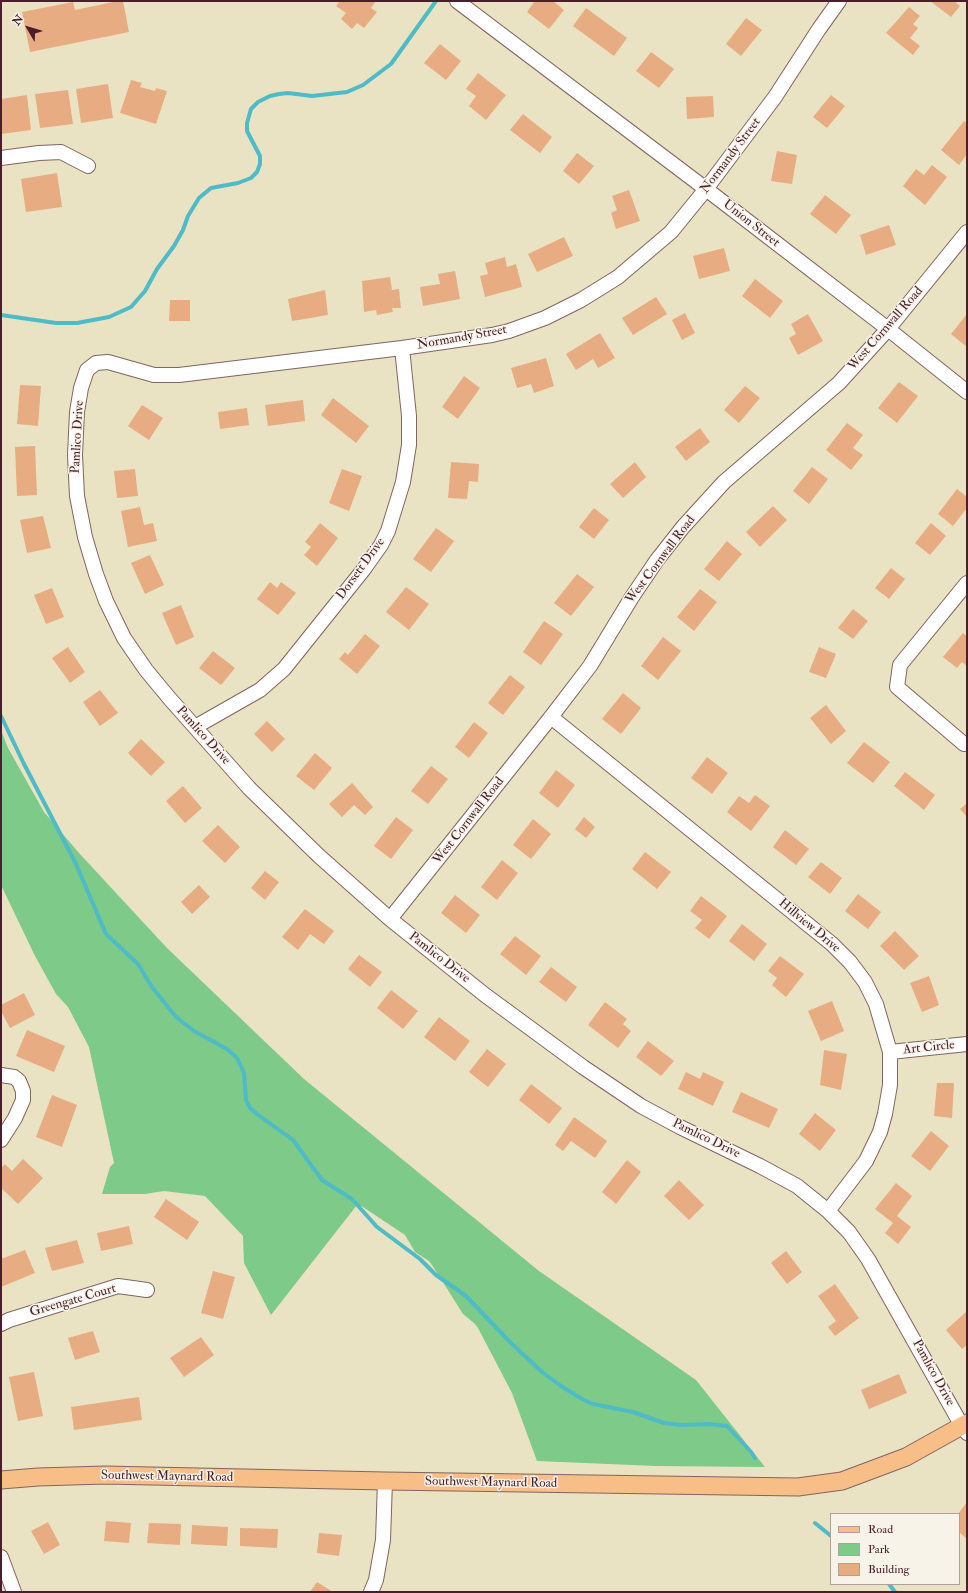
<!DOCTYPE html>
<style>
body{margin:0}
#map{position:relative;width:968px;height:1593px;overflow:hidden;background:#e9e3c3;font-family:"IM FELL Double Pica",serif}
canvas{display:block}
.frame{position:absolute;inset:0;border:2px solid #4a1f2b;pointer-events:none}
.legend{position:absolute;left:830px;top:1513px;width:130px;height:72px;box-sizing:border-box;background:#f7f3e8;border:1px solid #b29e9c;margin:0;padding:5px 7px;list-style:none;font-size:12px;color:#4a1f2b}
.legend li{display:flex;align-items:center;gap:8px;height:20px}
.legend b{width:20px;border:1px solid #b29e9c}
.north{position:absolute;left:8px;top:8px;width:40px;height:40px;-webkit-text-stroke:3px #f7f3e8;paint-order:stroke;rotate:308deg;font-size:11px;font-weight:700;line-height:16px;text-align:center;color:#4a1f2b}
.north::after{content:'';display:block;margin:auto;width:14px;height:18px;background:#4a1f2b;clip-path:polygon(50% 0,100% 100%,50% 72%,0 100%)}
</style>
<div id="map">
<canvas width="968" height="1593"></canvas>
<div class="frame"></div>
<ul class="legend">
<li><b style="height:5px;background:#f7be88"></b>Road</li>
<li><b style="height:11px;background:#7eca88"></b>Park</li>
<li><b style="height:11px;background:#e8ac82"></b>Building</li>
</ul>
<div class="north">N</div>
</div>
<script>
const context = document.querySelector('canvas').getContext('2d');
context.lineJoin = 'round';
function fillPath(path, color) { context.fillStyle = color; context.fill(path, 'evenodd'); }
const shape = rows => new Path2D(rows.map(r => 'M' + r).join(''));
function stroke(path, color, width, dash) { context.strokeStyle = color; context.lineWidth = width; context.lineCap = dash ? 'butt' : 'round'; context.setLineDash(dash || []); context.stroke(path); }
function label(font, color, halo, rows, align = 'center') {
  context.font = font + ' "IM FELL Double Pica",serif'; context.lineWidth = 3; context.setLineDash([]); context.textBaseline = 'middle'; context.strokeStyle = halo; context.fillStyle = color; for (const [text, x, y, turn = 0] of rows) {
    context.save(); context.translate(x, y); context.rotate((+turn || 0) * Math.PI / 180); context.textAlign = isNaN(turn) ? turn : align; if (halo) context.strokeText(text, 0, 0); context.fillText(text, 0, 0); context.restore();
  }
}
fillPath(shape([
 [1,730,8,748,44,812,79,853,167,948,304,1079,539,1271,696,1380,765,1467,656,1466,537,1461,512,1393,478,1328,474,1323,463,1314,434,1268,429,1261,415,1252,405,1235,363,1207,357,1205,271,1315,244,1263,243,1236,205,1196,164,1191,145,1194,102,1194,110,1167,114,1163,89,1047,68,1007,56,994,35,956,1,885]
]), '#7eca88');
stroke(shape([
 [1,315,56,323,77,323,109,317,131,307,145,291,157,269,174,246,183,230,188,216,199,198,211,188,238,183,251,178,257,172,260,164,260,156,247,131,247,123,251,109,258,102,270,96,279,94,288,93,312,96,347,92,363,85,391,64,436,1],
 [1,716,23,762,76,864,106,934,138,964,152,987,176,1017,194,1031,227,1049,237,1058,244,1073,246,1100,250,1108,257,1114,293,1140,322,1180,352,1199,377,1227,420,1259,436,1275,466,1296,510,1342,542,1372,561,1386,582,1399,593,1404,633,1412,664,1423,682,1425,709,1424,727,1426,751,1452,755,1458],
 [815,1523,831,1536],
 [889,1584,895,1592]
]), '#4ebbc7', 4);
fillPath(shape([
 [118,1,123,1,129,32,30,52,22,12,73,2,75,10],
 [340,1,376,1,371,8,377,12,364,28,357,23,352,29,341,19,346,13,336,6],
 [532,1,553,1,564,10,549,29,527,12,534,2],
 [930,1,954,1,960,6,951,17],
 [909,7,920,16,913,24,918,28,910,38,920,46,913,55,886,33],
 [586,8,627,38,614,56,573,26],
 [746,18,762,30,741,56,726,44],
 [440,44,461,61,446,80,424,63],
 [651,52,674,69,659,88,636,71],
 [478,73,506,95,486,120,469,106,476,96,466,89],
 [131,80,142,83,140,87,155,91,156,88,167,91,156,124,120,113],
 [108,84,113,118,81,123,76,89],
 [68,90,73,124,40,128,35,94],
 [27,95,31,130,1,134,1,99],
 [831,95,845,106,827,128,813,117],
 [713,96,714,117,687,119,686,97],
 [523,114,552,137,540,153,510,130],
 [964,121,967,123,967,154,959,165,941,150],
 [777,151,797,155,792,184,771,181],
 [577,153,594,166,579,184,563,171],
 [932,165,947,177,925,205,903,186,916,169,924,175],
 [57,173,62,207,26,212,21,179],
 [629,190,640,221,616,229,611,213,617,210,612,196],
 [825,195,851,215,836,234,810,214],
 [889,225,896,245,866,255,860,235],
 [564,237,573,256,537,272,528,254],
 [724,248,730,271,699,279,693,256],
 [505,257,507,267,516,264,522,287,485,297,480,276,488,274,485,263],
 [455,271,460,299,423,306,420,287,440,284,438,274],
 [390,277,392,290,399,289,401,308,392,308,393,312,377,315,376,310,364,312,362,281],
 [755,279,783,301,770,318,742,296],
 [325,290,328,315,292,321,288,299],
 [656,297,667,314,633,335,622,318],
 [170,300,190,300,190,321,169,321],
 [685,313,695,333,682,340,672,320],
 [808,314,823,341,798,355,789,338,796,334,791,324],
 [967,314,967,347,951,334],
 [600,333,615,358,598,368,593,359,576,370,566,354],
 [546,358,554,386,534,393,531,384,517,388,511,368],
 [464,376,480,388,458,419,442,407],
 [899,382,918,396,897,423,878,408],
 [20,385,41,386,38,426,17,424],
 [745,386,760,398,739,423,724,410],
 [333,398,369,426,356,443,321,415],
 [303,400,305,421,268,426,265,405],
 [142,405,163,418,149,440,128,426],
 [247,408,249,425,220,429,218,412],
 [847,423,863,435,853,448,863,455,851,470,826,450],
 [700,428,710,442,686,461,675,447],
 [35,446,37,495,17,496,15,447],
 [451,462,479,464,478,482,469,481,467,499,448,498],
 [635,462,646,477,623,498,610,484],
 [812,467,828,479,809,504,793,491],
 [135,469,138,496,117,498,114,471],
 [342,469,362,476,349,511,329,503],
 [957,489,967,497,967,508,953,526,938,514],
 [773,506,787,520,760,547,746,532],
 [140,507,144,525,153,523,157,541,128,547,121,511],
 [594,508,609,520,594,539,579,527],
 [43,516,51,548,27,553,20,520],
 [320,523,338,538,317,566,304,555,311,547,305,542],
 [931,523,946,536,930,555,915,543],
 [436,528,454,541,431,572,413,559],
 [727,541,742,554,719,581,704,569],
 [150,555,164,585,145,594,131,563],
 [891,568,905,579,889,599,875,588],
 [577,574,594,587,571,616,554,603],
 [270,582,277,588,281,582,296,593,278,615,257,599],
 [406,587,429,604,409,630,386,612],
 [52,588,64,617,46,624,34,595],
 [700,589,717,602,694,631,677,617],
 [181,605,194,637,176,645,162,613],
 [853,609,868,621,853,639,838,628],
 [544,621,563,634,541,665,523,652],
 [963,633,967,636,967,666,962,662,957,668,943,657],
 [365,634,380,646,357,674,339,659,345,652,348,655],
 [663,637,681,651,658,680,641,666],
 [68,647,85,672,70,683,52,658],
 [819,647,836,654,826,678,809,672],
 [213,651,235,668,221,685,199,668],
 [510,675,525,687,503,715,488,703],
 [100,690,118,713,100,726,83,702],
 [623,693,641,708,621,734,602,719],
 [826,705,846,731,831,744,810,718],
 [267,721,285,739,272,752,254,734],
 [474,722,488,733,469,758,455,747],
 [141,739,165,762,151,776,128,753],
 [864,742,890,762,873,783,847,763],
 [315,753,332,768,314,790,296,776],
 [707,757,728,773,712,794,691,778],
 [431,766,448,779,428,804,411,791],
 [556,770,575,785,558,808,539,793],
 [905,772,935,795,924,810,894,786],
 [352,783,373,807,365,815,354,805,342,817,329,804],
 [183,786,202,808,185,823,166,801],
 [755,795,770,806,751,831,727,812,739,796,749,803],
 [967,803,967,817,960,809],
 [396,817,413,830,391,859,374,846],
 [584,817,595,827,586,838,575,829],
 [533,819,551,834,531,859,513,845],
 [218,825,240,847,225,863,202,841],
 [785,830,809,849,796,865,773,847],
 [645,852,671,872,657,889,632,869],
 [502,860,518,873,497,900,481,887],
 [821,862,842,878,830,894,808,877],
 [265,871,279,882,265,900,251,888],
 [199,885,210,897,192,914,181,902],
 [858,894,881,912,868,929,845,911],
 [455,895,480,915,466,933,441,913],
 [701,896,727,916,709,939,695,928,702,920,690,911],
 [305,909,334,931,324,944,310,934,298,950,282,937],
 [742,924,767,944,754,961,729,941],
 [895,931,919,956,904,970,880,946],
 [515,936,541,956,526,975,500,954],
 [359,955,382,972,370,987,348,969],
 [780,956,804,974,786,997,772,985,777,978,768,971],
 [551,967,577,987,566,1002,539,982],
 [929,976,939,1005,922,1012,910,983],
 [391,990,418,1011,403,1029,377,1008],
 [24,993,35,1015,10,1028,1,1011,1,1005],
 [832,1001,844,1031,821,1041,808,1011],
 [605,1002,627,1019,623,1024,631,1031,618,1048,588,1025],
 [439,1017,470,1041,455,1061,424,1037],
 [27,1030,65,1046,54,1072,16,1056],
 [648,1041,674,1061,661,1076,636,1057],
 [487,1049,506,1064,488,1087,469,1072],
 [824,1050,847,1054,841,1090,820,1085],
 [686,1072,700,1079,703,1072,724,1082,713,1106,678,1089],
 [937,1083,954,1083,952,1118,934,1116],
 [531,1084,562,1108,549,1124,519,1100],
 [741,1092,778,1109,769,1128,732,1112],
 [52,1095,77,1105,62,1147,36,1137],
 [815,1113,836,1130,820,1151,799,1134],
 [574,1117,607,1141,595,1158,571,1141,563,1151,555,1145],
 [931,1131,949,1146,930,1171,911,1156],
 [23,1159,43,1178,18,1204,1,1188,1,1168,5,1164,12,1171],
 [627,1160,641,1172,616,1204,602,1192],
 [679,1180,704,1205,689,1220,664,1196],
 [896,1183,912,1196,897,1216,911,1227,898,1244,885,1233,893,1223,875,1209],
 [166,1199,199,1222,187,1240,154,1217],
 [129,1226,133,1244,101,1251,97,1233],
 [77,1240,84,1263,52,1271,45,1248],
 [25,1250,35,1273,1,1287,1,1259],
 [786,1251,802,1272,787,1284,771,1263],
 [213,1271,235,1277,223,1319,201,1313],
 [835,1284,859,1318,835,1336,828,1327,836,1321,818,1296],
 [967,1311,967,1345,962,1349,946,1330],
 [93,1331,100,1352,75,1360,68,1338],
 [201,1337,214,1355,184,1377,170,1358],
 [34,1372,43,1416,18,1421,9,1377],
 [899,1374,907,1393,869,1409,861,1390],
 [139,1397,142,1420,74,1430,71,1407],
 [967,1502,967,1539,959,1532,959,1514,958,1514],
 [106,1521,131,1523,129,1543,104,1541],
 [48,1522,60,1545,44,1554,31,1531],
 [149,1523,181,1524,180,1545,147,1543],
 [192,1525,228,1527,227,1546,191,1544],
 [240,1528,278,1529,277,1548,240,1546],
 [319,1533,342,1535,339,1556,317,1553],
 [317,1582,333,1592,310,1592]
]), '#e8ac82');
const minor = shape([
 [457,1,706,189,888,329,967,392],
 [839,1,819,29,775,97,706,189,671,232,618,277,581,300,545,318,509,331,492,335,402,348,179,375,154,375,108,362,96,363,87,370,81,388,77,412,75,455,77,496,85,537,96,574,106,601,124,638,146,670,170,699,249,788,319,856,390,919,485,995,583,1067,641,1106,680,1127,760,1166,797,1186,828,1211,849,1232,868,1259,962,1426,967,1433],
 [1,158,39,153,61,152,88,166],
 [551,717,832,944,850,962,865,982,876,1004,890,1052,890,1085,885,1114,880,1132,866,1161,828,1211],
 [195,727,260,690,284,669,364,569,381,545,388,531,403,482,409,445,409,416,402,348],
 [964,744,897,687,900,665,967,583],
 [390,919,551,717,590,666,632,597,657,560,683,527,724,482,839,383,888,329,967,232],
 [890,1052,967,1044],
 [1,1075,14,1077,19,1081,23,1091,23,1100,15,1118,1,1140],
 [1,1324,9,1320,118,1286,147,1290],
 [1,1557,14,1592],
 [371,1592,376,1580,383,1540,385,1481]
]);
const major = shape([
 [1,1480,38,1477,105,1475,385,1481,798,1487,842,1481,906,1457,967,1423]
]);
stroke(minor, '#826460', 16);
stroke(major, '#826460', 19);
stroke(minor, '#fff', 14);
stroke(major, '#f7be88', 17);
label('13px', '#4a1f2b', '#f7f3e8', [
 ["Normandy Street",731,156,-53],
 ["Union Street",751,224,38],
 ["West Cornwall Road",886,329,-49],
 ["Normandy Street",462,338,-10],
 ["Pamlico Drive",78,437,-87],
 ["West Cornwall Road",661,560,-53],
 ["Dorsett Drive",361,569,-54],
 ["Pamlico Drive",203,736,48],
 ["West Cornwall Road",469,821,-52],
 ["Hillview Drive",809,926,40],
 ["Pamlico Drive",439,958,38],
 ["Art Circle",929,1048,-6],
 ["Pamlico Drive",706,1139,26],
 ["Greengate Court",73,1301,-16],
 ["Pamlico Drive",933,1373,61],
 ["Southwest Maynard Road",167,1477,1],
 ["Southwest Maynard Road",491,1483,1]
]);
</script>
